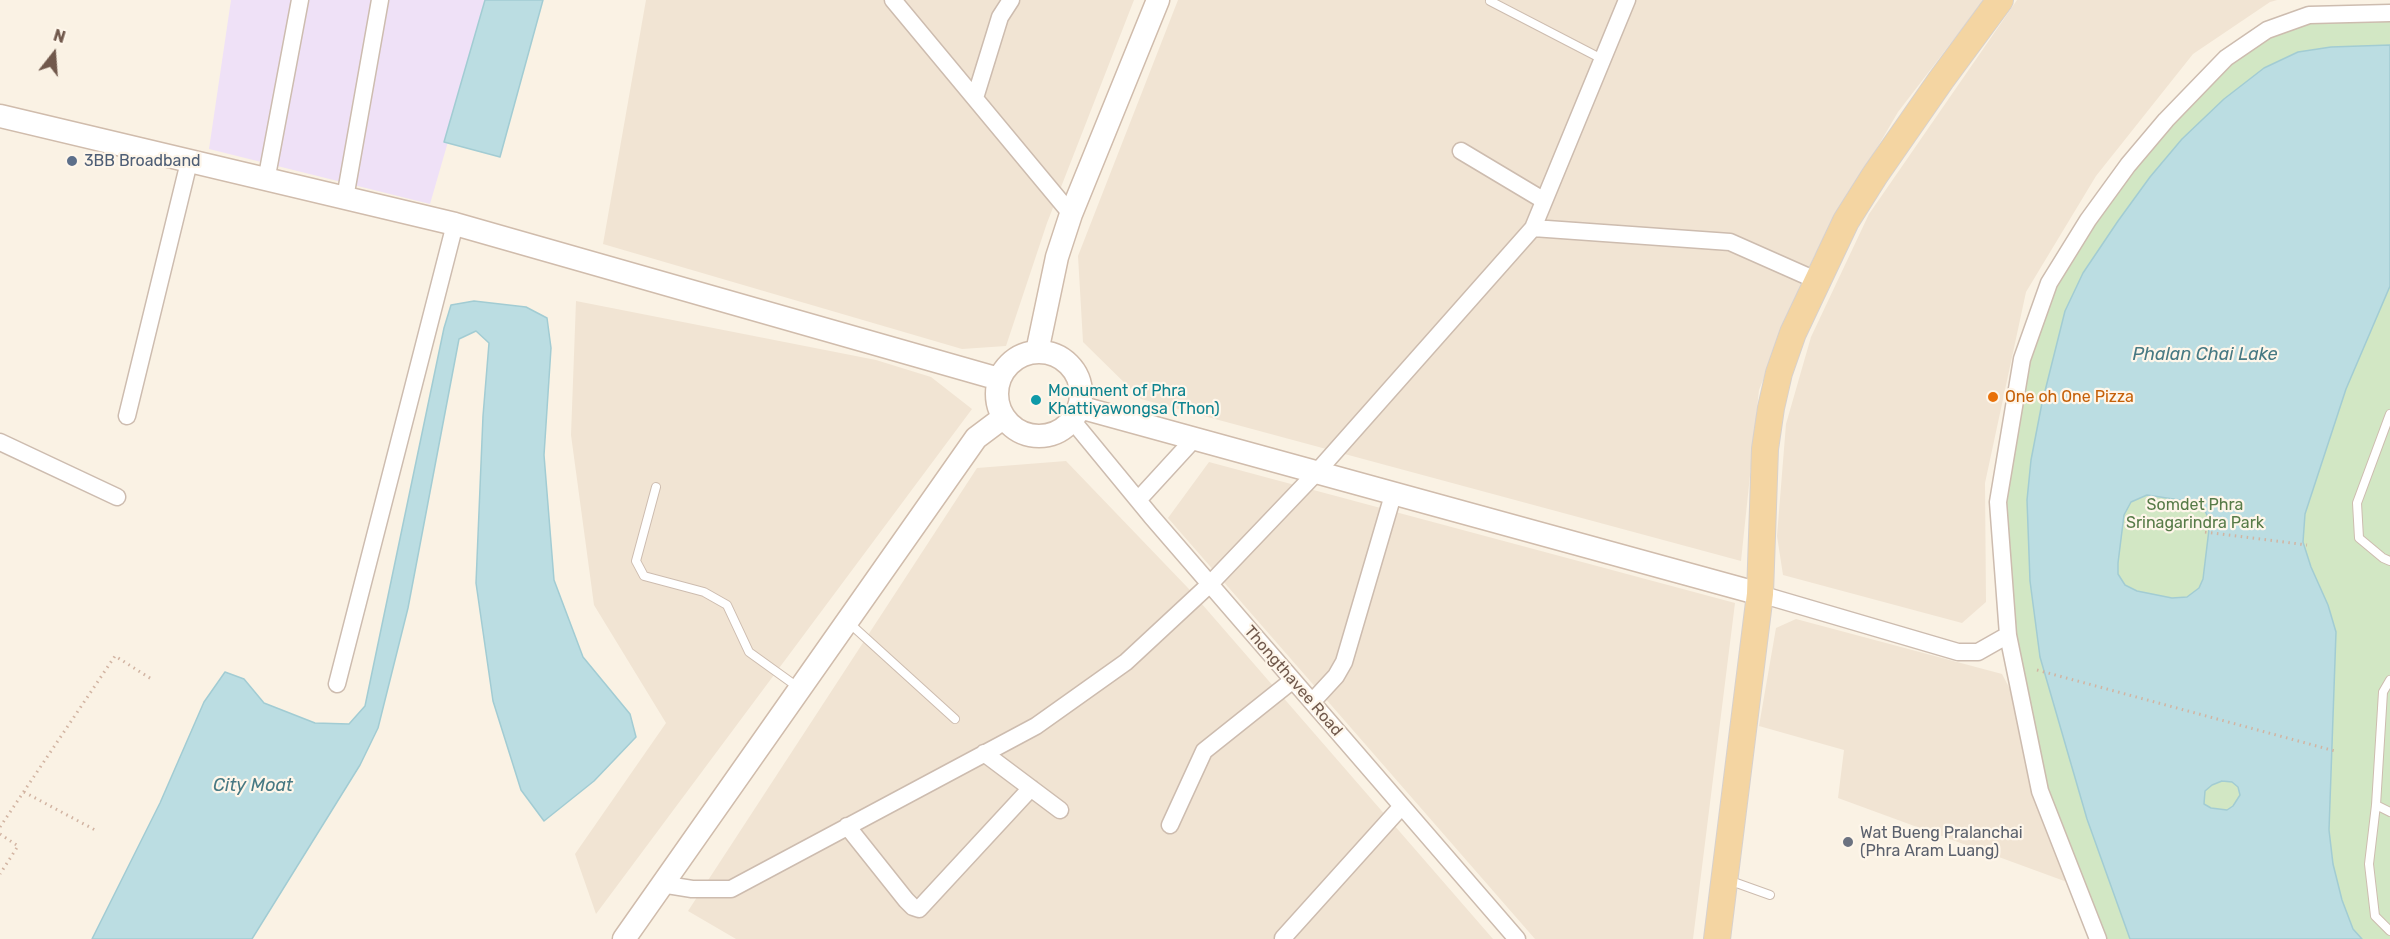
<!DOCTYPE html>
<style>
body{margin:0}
#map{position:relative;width:2390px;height:939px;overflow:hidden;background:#faf2e4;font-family:Rubik,sans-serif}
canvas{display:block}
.north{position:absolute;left:24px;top:24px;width:60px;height:60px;-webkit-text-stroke:4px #fef6ea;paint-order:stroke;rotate:17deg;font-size:16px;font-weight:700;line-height:24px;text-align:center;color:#71594c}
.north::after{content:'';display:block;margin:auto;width:21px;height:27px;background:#71594c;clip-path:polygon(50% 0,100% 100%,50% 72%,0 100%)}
</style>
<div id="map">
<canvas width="2390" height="939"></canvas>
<div class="north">N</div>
</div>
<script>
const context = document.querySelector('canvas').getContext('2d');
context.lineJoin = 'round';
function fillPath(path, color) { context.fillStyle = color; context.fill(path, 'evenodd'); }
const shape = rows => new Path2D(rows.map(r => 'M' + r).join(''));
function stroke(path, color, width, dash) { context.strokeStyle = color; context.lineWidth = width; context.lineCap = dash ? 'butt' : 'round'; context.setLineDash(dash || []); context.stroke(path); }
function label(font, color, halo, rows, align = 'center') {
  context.font = font + ' Rubik,sans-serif'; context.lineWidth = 4.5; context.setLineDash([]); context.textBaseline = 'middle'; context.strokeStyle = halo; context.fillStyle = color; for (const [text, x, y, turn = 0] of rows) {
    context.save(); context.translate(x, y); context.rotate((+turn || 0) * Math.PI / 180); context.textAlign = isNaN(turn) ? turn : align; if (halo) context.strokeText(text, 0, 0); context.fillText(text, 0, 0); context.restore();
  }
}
fillPath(shape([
 [646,0,1134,0,1047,223,1006,346,962,349,603,244],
 [1178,0,1984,0,1898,112,1814,256,1759,390,1741,561,1141,399,1083,342,1078,256],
 [2017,0,2277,0,2270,2,2193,54,2096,176,2026,292,1985,483,1986,602,1962,623,1783,575,1777,536,1786,424,1811,337,1869,214],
 [576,301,876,360,931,377,972,409,596,914,575,854,666,723,594,605,571,435],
 [1066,461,1188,588,1493,939,736,939,688,911,977,468],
 [1209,462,1735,603,1693,939,1535,939,1168,518],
 [1796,619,2002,674,2014,697,2067,882,1838,798,1844,750,1759,726,1776,628]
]), '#f1e4d3');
fillPath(shape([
 [231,0,489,0,430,204,209,149]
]), '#efe1f7');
fillPath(shape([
 [2390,13,2390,939,2098,939,2040,791,2009,635,1998,619,1998,502,2022,359,2088,220,2226,58,2309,15]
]), '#d2e7c4');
const water = shape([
 [485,0,543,0,500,157,444,142,485,0],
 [2390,45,2390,286,2346,389,2305,514,2303,542,2311,567,2328,605,2336,632,2329,830,2333,864,2342,900,2353,929,2362,939,2130,939,2087,819,2040,657,2030,581,2027,500,2031,460,2042,403,2065,311,2083,273,2118,221,2150,177,2182,139,2224,99,2264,68,2298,52,2331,47,2390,45],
 [2147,495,2193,502,2205,511,2210,521,2203,579,2199,588,2187,597,2172,598,2137,591,2125,585,2118,574,2118,563,2124,515,2131,502,2147,495],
 [2222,781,2232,782,2238,787,2240,795,2233,806,2227,810,2211,808,2204,804,2205,791,2212,785,2222,781],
 [474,301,526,307,547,318,551,348,544,455,554,580,583,657,630,714,636,737,594,781,544,821,521,790,493,701,476,583,483,416,489,343,476,331,459,339,408,608,378,728,360,765,252,939,92,939,160,803,204,702,225,672,244,679,264,703,315,723,349,724,365,706,444,328,451,305,474,301]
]);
fillPath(water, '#bbdde2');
stroke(water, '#a2ccd3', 1.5);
const lane = shape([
 [1490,1,1602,59],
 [2390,414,2357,503,2359,538,2383,558,2390,561],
 [656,487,636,561,644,576,704,592,727,605,749,652,799,688],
 [847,621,955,719],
 [2390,680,2383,692,2376,805,2369,864,2375,916,2390,931],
 [2376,805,2390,812],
 [1728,880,1770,895]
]);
const street = shape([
 [893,0,1071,214],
 [975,98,1000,17,1011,0],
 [1461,151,1543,200],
 [266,181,300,0],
 [345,198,380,0],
 [1533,228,1730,242,1818,281],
 [127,416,189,162],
 [1072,420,1151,516,1517,939],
 [0,442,117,497],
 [1139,499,1194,439],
 [1760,594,1958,652,1978,652,2008,635],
 [337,684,455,224],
 [1312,702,1336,676,1344,662,1393,495],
 [984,753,1060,810],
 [1170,825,1204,751,1293,680],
 [847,826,906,900,913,907,919,909,1031,788],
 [661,884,692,889,731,889,1036,726,1126,662,1210,584,1316,473,1533,228,1627,0],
 [1283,938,1402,806],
 [2098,939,2040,791,2008,635,1998,502,2022,359,2049,283,2088,220,2128,165,2166,120,2226,58,2267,30,2309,15,2390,13]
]);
const secondary = shape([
 [0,116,455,224,999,379],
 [1037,352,1057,257,1071,214,1158,0],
 '997 394a42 42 0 1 1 84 0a42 42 0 1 1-84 0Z',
 [1079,407,1760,594],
 [624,939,976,438,1004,417]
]);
const primary = shape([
 [1717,939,1760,594,1765,449,1771,408,1779,373,1793,333,1846,221,1875,175,1941,80,2000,0]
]);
stroke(lane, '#cdbcaf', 10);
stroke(street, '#cdbcaf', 19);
stroke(secondary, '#d0bcac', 25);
stroke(primary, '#d7d1cd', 28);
stroke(shape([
 [2205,532,2307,545],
 [2037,670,2335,751],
 [24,792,97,831],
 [0,827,115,656,153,680],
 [0,834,18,846,0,874]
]), '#d2b4a2', 3, [1.5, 4.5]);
stroke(lane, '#fff', 8);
stroke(street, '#fff', 16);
stroke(secondary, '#fff', 22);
stroke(primary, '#f4d5a2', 26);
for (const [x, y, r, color] of [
 [72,161,6,"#5c6f8a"],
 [1993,397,6,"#e8710a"],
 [1036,400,6,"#0f9aa8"],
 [1848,842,6,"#6b7280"]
]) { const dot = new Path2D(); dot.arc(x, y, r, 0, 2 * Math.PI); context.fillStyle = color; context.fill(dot); stroke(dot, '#fef6ea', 2); }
label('16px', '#4e5e75', '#fef6ea', [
 ["3BB Broadband",84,161]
], 'left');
label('16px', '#0d838f', '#fef6ea', [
 ["Monument of Phra",1048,391],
 ["Khattiyawongsa (Thon)",1048,409]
], 'left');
label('16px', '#c56008', '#fef6ea', [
 ["One oh One Pizza",2005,397]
], 'left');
label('16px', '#577b48', '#fef6ea', [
 ["Somdet Phra",2195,505],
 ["Srinagarindra Park",2195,523]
]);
label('16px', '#71594c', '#fef6ea', [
 ["Thongthavee Road",1293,681,49]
]);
label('16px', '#5b616d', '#fef6ea', [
 ["Wat Bueng Pralanchai",1860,833],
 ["(Phra Aram Luang)",1860,851]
], 'left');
label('italic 18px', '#477983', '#fef6ea', [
 ["Phalan Chai Lake",2205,355],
 ["City Moat",253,786]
]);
</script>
